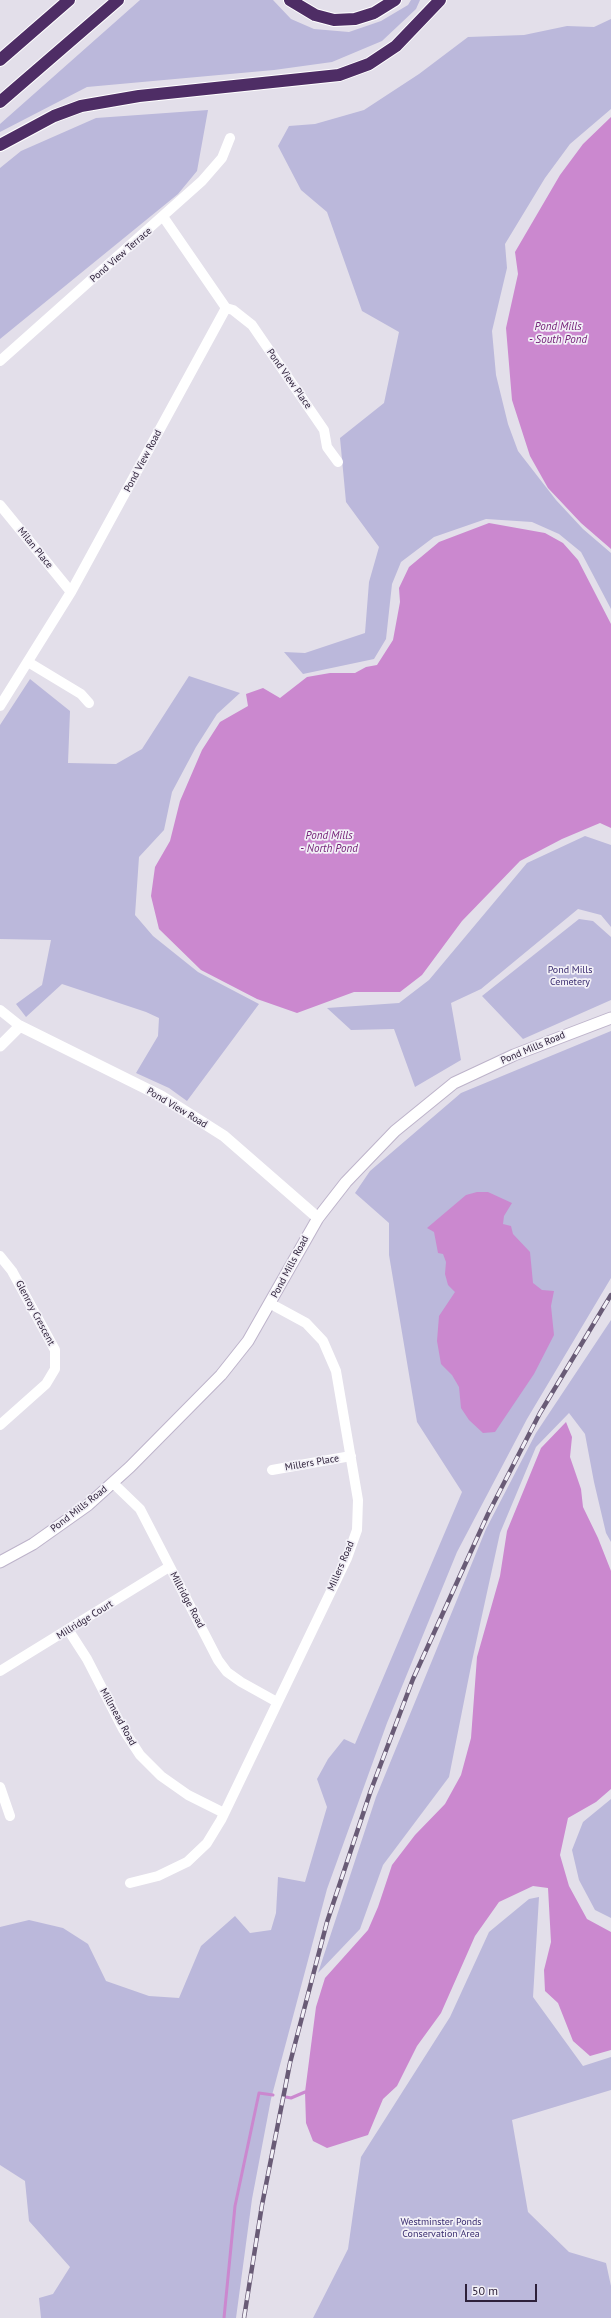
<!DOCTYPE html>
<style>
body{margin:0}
#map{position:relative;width:611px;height:2318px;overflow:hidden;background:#e3dfea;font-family:"PT Sans",sans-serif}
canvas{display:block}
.scale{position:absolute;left:465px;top:2284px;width:72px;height:18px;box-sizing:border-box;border:2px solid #2e213a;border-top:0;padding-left:5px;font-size:12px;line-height:14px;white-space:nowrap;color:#2e213a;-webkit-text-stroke:3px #f2f0f7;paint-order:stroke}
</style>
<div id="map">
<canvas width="611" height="2318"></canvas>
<div class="scale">50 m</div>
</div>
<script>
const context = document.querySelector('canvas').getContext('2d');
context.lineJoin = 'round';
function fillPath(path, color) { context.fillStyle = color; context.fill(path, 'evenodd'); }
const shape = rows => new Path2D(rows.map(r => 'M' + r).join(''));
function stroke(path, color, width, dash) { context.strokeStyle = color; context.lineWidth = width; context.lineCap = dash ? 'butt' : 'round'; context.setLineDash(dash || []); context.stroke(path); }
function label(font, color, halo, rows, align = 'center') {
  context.font = font + ' "PT Sans",sans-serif'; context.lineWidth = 3.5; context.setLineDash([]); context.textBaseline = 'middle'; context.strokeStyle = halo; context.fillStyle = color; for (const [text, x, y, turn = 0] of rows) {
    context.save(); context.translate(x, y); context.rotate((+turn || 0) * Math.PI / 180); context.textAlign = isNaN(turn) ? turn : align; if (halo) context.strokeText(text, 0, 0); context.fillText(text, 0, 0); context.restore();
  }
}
fillPath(shape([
 [140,0,273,0,291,19,314,29,349,32,381,21,408,5,411,0,420,0,416,9,382,41,332,62,274,70,87,87,0,132,0,124],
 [611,19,611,109,570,144,545,178,505,244,507,268,492,331,496,375,508,424,518,451,556,500,583,529,611,553,611,609,581,552,559,534,532,522,486,519,434,537,401,562,392,584,386,639,374,659,303,674,284,652,305,653,365,633,369,582,379,547,346,502,340,438,384,403,399,332,362,311,327,212,301,190,278,146,289,126,315,124,364,110,419,74,468,37,524,35,567,26,594,27],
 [208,110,197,171,178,194,0,339,0,168,21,151,96,118],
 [189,676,240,693,217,714,196,747,172,792,164,830,139,857,135,915,153,936,198,972,259,1004,187,1101,169,1088,136,1073,158,1036,159,1018,146,1012,62,984,26,1017,16,1004,42,985,51,940,0,939,0,725,30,679,70,711,68,763,116,764,142,749],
 [585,836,611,845,611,927,601,915,578,909,481,989,451,1003,461,1060,415,1087,394,1029,351,1030,327,1008,399,1003,429,980,527,863],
 [579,919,593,921,611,937,611,1000,523,1039,482,996],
 [611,1031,611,1278,527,1419,457,1552,387,1723,327,1889,271,2099,252,2199,236,2318,41,2318,39,2298,53,2294,70,2267,29,2221,25,2181,0,2165,0,1927,29,1920,63,1928,88,1944,106,1981,149,1996,179,1998,201,1946,235,1916,250,1933,271,1930,276,1913,278,1877,305,1882,327,1807,317,1779,328,1759,344,1739,355,1744,462,1492,417,1422,389,1255,389,1223,355,1193,370,1171,461,1093],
 [611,1320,611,1542,606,1533,594,1482,585,1434,569,1413,536,1447,500,1533,472,1661,449,1777,383,1865,360,1929,318,1973,376,1797,486,1529,536,1433],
 [611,1799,611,1918,595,1910,579,1880,572,1850,583,1822],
 [539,1897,533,1997,583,2066,611,2057,611,2090,512,2120,528,2212,569,2252,606,2263,611,2286,611,2318,313,2318,348,2249,361,2157,450,2017,489,1932,529,1899]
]), '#bbb8db');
fillPath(shape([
 [611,117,611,549,581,523,548,488,530,456,512,400,506,328,518,274,515,252,560,175,583,144],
 [489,523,545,533,563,543,578,560,611,624,611,828,600,823,562,839,520,861,462,921,422,975,400,992,354,992,297,1013,257,999,201,970,159,929,151,896,155,867,170,841,180,801,202,750,220,722,248,706,246,694,263,688,280,698,307,677,330,673,355,673,366,667,377,665,393,640,400,602,399,588,409,567,439,542],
 [477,1192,488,1192,512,1203,504,1216,503,1224,511,1226,513,1234,530,1252,533,1283,542,1290,554,1291,551,1306,554,1335,534,1374,495,1432,483,1433,469,1420,461,1408,459,1387,452,1375,441,1364,437,1341,439,1316,455,1292,448,1285,445,1274,446,1262,443,1254,438,1253,434,1232,427,1228,466,1195],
 [566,1422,572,1437,570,1457,581,1489,583,1507,598,1538,611,1571,611,1789,596,1802,568,1818,560,1855,569,1886,587,1919,611,1932,611,2050,590,2056,573,2041,558,2003,545,1991,544,1970,551,1942,548,1888,533,1886,499,1902,475,1936,441,2013,417,2046,397,2086,383,2099,368,2135,327,2148,313,2141,306,2123,305,2092,316,2007,325,1978,368,1930,378,1907,392,1865,415,1835,445,1804,461,1775,471,1738,477,1657,500,1576,507,1531,541,1448]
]), '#cb88cf');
stroke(shape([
 [286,2097,291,2098,305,2092],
 [224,2318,235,2206,259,2093,273,2095]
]), '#cb88cf', 3);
const secondary = shape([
 [0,1562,33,1544,88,1505,130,1467,221,1375,248,1341,318,1218,346,1182,395,1131,454,1083,514,1055,611,1018]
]);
const motorway = shape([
 [290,0,315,15,334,20,355,19,374,13,395,0],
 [0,60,69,0],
 [0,102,118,0],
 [0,145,54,116,81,106,139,96,339,75,369,64,396,46,440,0]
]);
stroke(secondary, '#bdb3ca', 13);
stroke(motorway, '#fff', 14);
stroke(shape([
 [226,308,233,310,252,325,324,430,327,447,338,462],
 [0,361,202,181,222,158,230,138],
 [0,505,71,592],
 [28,662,81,694,89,703],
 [0,706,71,592,226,308,164,218],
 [0,1010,20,1026],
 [0,1256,12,1271,55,1350,55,1369,46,1384,0,1425],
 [272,1470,351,1456],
 [113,1483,140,1509,218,1660,227,1672,241,1682,277,1702],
 [69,1631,87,1659,123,1729,140,1755,161,1776,188,1795,224,1813],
 [0,1671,169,1567],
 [0,1787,10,1816],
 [130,1883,158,1876,187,1862,207,1843,221,1820,347,1558,357,1530,358,1500,336,1371,323,1341,306,1323,271,1304]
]), '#fff', 10);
stroke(shape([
 [0,1046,20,1026,161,1096,224,1136,318,1218]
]), '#fff', 11);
stroke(secondary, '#fff', 11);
stroke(motorway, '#4e2d65', 12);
const rail = shape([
 [244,2318,262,2205,290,2063,327,1922,371,1790,413,1679,488,1514,540,1413,611,1295]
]);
stroke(rail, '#695b76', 4.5);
stroke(rail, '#f2f0f7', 3, [9]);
label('10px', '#2e213a', '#f2f0f7', [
 ["Pond View Terrace",121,255,-41],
 ["Pond View Place",289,379,55],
 ["Pond View Road",143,461,-62],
 ["Milan Place",35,548,51],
 ["Pond Mills Road",533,1048,-23],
 ["Pond View Road",177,1108,31],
 ["Pond Mills Road",290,1267,-62],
 ["Glenroy Crescent",35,1313,62],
 ["Millers Place",312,1463,-10],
 ["Pond Mills Road",79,1509,-38],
 ["Millers Road",341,1566,-67],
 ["Millridge Road",187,1600,62],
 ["Millridge Court",85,1620,-32],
 ["Millmead Road",118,1717,61]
]);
label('10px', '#392c6f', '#f2f0f7', [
 ["Pond Mills",570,970],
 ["Cemetery",570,982],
 ["Westminster Ponds",441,2222],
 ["Conservation Area",441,2234]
]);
label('italic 11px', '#711d74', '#f2f0f7', [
 ["Pond Mills",558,327],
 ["- South Pond",558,340],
 ["Pond Mills",329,836],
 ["- North Pond",329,849]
]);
</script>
